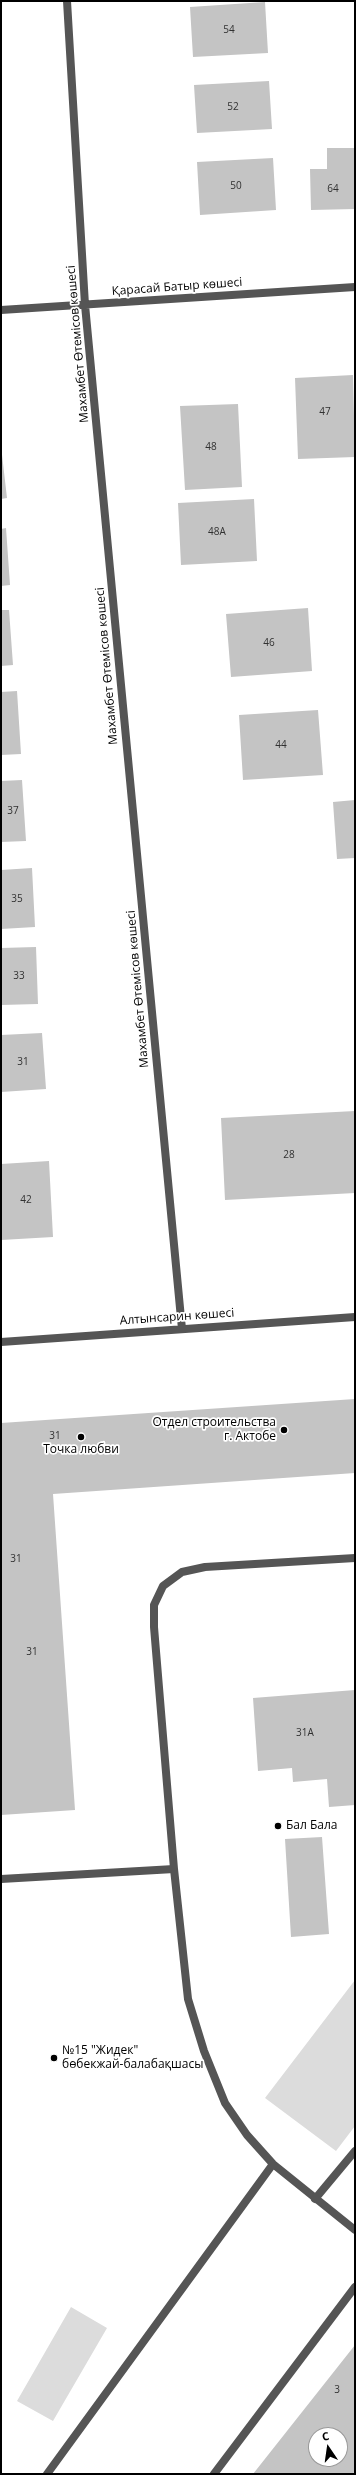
<!DOCTYPE html>
<meta charset="utf-8">
<style>
body{margin:0}
#map{position:relative;width:356px;height:2475px;overflow:hidden;background:#fff;font-family:"Open Sans",sans-serif}
canvas{display:block}
.frame{position:absolute;inset:0;border:2px solid #000;pointer-events:none}
.north{position:absolute;left:308px;top:2427px;width:40px;height:40px;box-sizing:border-box;background:#fff;border:1px solid #999;border-radius:50%;rotate:347deg;font-size:11px;font-weight:700;line-height:16px;text-align:center;color:#000}
.north::after{content:'';display:block;margin:auto;width:14px;height:18px;background:#000;clip-path:polygon(50% 0,100% 100%,50% 72%,0 100%)}
</style>
<div id="map">
<canvas width="356" height="2475"></canvas>
<div class="frame"></div>
<div class="north">С</div>
</div>
<script>
const context = document.querySelector('canvas').getContext('2d');
context.lineJoin = 'round';
function fillPath(path, color) { context.fillStyle = color; context.fill(path, 'evenodd'); }
const shape = rows => new Path2D(rows.map(r => 'M' + r).join(''));
function stroke(path, color, width, dash) { context.strokeStyle = color; context.lineWidth = width; context.lineCap = dash ? 'butt' : 'round'; context.setLineDash(dash || []); context.stroke(path); }
function label(font, color, halo, rows, align = 'center') {
  context.font = font + ' "Open Sans",sans-serif'; context.lineWidth = 3.5; context.setLineDash([]); context.textBaseline = 'middle'; context.strokeStyle = halo; context.fillStyle = color; for (const [text, x, y, turn = 0] of rows) {
    context.save(); context.translate(x, y); context.rotate((+turn || 0) * Math.PI / 180); context.textAlign = isNaN(turn) ? turn : align; if (halo) context.strokeText(text, 0, 0); context.fillText(text, 0, 0); context.restore();
  }
}
fillPath(shape([
 [355,1980,355,2126,336,2151,265,2098],
 [71,2307,107,2328,53,2421,17,2401]
]), '#dcdcdc');
fillPath(shape([
 [265,2,268,53,193,57,190,7],
 [269,81,272,129,197,133,194,85],
 [327,148,355,148,355,209,311,210,310,169,327,169],
 [273,158,276,210,200,215,197,162],
 [353,375,355,457,298,459,295,378],
 [238,404,242,487,185,490,180,406],
 [1,446,7,498,1,499],
 [254,499,257,561,181,565,178,503],
 [6,528,10,585,1,586,1,529],
 [308,608,312,671,231,677,226,614],
 [1,610,9,610,13,665,1,666],
 [17,691,21,754,1,755,1,692],
 [318,710,323,775,243,780,239,715],
 [22,780,26,841,1,842,1,781],
 [355,800,355,858,337,859,333,802],
 [32,868,35,927,1,929,1,870],
 [36,947,38,1004,1,1005,1,948],
 [42,1033,46,1089,1,1092,1,1035],
 [355,1111,355,1193,225,1200,221,1118],
 [49,1161,53,1237,1,1240,1,1164],
 [355,1399,355,1473,53,1494,75,1810,1,1815,1,1423],
 [355,1690,355,1805,329,1807,327,1779,293,1782,292,1768,258,1771,253,1698],
 [322,1837,329,1934,291,1937,285,1839],
 [355,2345,355,2471,353,2474,253,2474],
 [316,2435,340,2435,340,2459,316,2459]
]), '#c4c4c4');
stroke(shape([
 [174,1869,188,1999,204,2051,225,2103,247,2135,273,2164,355,2230],
 [1,1879,174,1869,154,1627,154,1605,163,1586,182,1572,205,1567,355,1558],
 [315,2199,355,2151],
 [47,2474,273,2164],
 [214,2474,355,2287]
]), '#555', 8);
stroke(shape([
 [67,1,85,305,182,1329],
 [1,310,355,287],
 [1,1342,355,1317]
]), '#555', 8);
for (const [x, y, r, color] of [
 [284,1430,4,"#000"],
 [81,1437,4,"#000"],
 [278,1826,4,"#000"],
 [54,2058,4,"#000"]
]) { const dot = new Path2D(); dot.arc(x, y, r, 0, 2 * Math.PI); context.fillStyle = color; context.fill(dot); stroke(dot, '#fff', 1.5); }
label('10px', '#313131', null, [
 ["54",229,30],
 ["52",233,107],
 ["50",236,186],
 ["64",333,189],
 ["47",325,412],
 ["48",211,447],
 ["48А",217,532],
 ["46",269,643],
 ["44",281,745],
 ["37",13,811],
 ["35",17,899],
 ["33",19,976],
 ["31",23,1062],
 ["28",289,1155],
 ["42",26,1200],
 ["31",55,1436],
 ["31",16,1559],
 ["31",32,1652],
 ["31А",305,1733],
 ["3",337,2390]
]);
label('12px', '#000', '#fff', [
 ["Қарасай Батыр көшесі",177,287,-4],
 ["Махамбет Өтемісов көшесі",78,344,-95],
 ["Махамбет Өтемісов көшесі",107,666,-95],
 ["Махамбет Өтемісов көшесі",138,989,-95],
 ["Алтынсарин көшесі",177,1317,-4]
]);
label('12px', '#000', '#fff', [
 ["Отдел строительства",276,1423,"right"],
 ["г. Актобе",276,1437,"right"],
 ["Точка любви",81,1450,"center"],
 ["Бал Бала",286,1826],
 ["№15 \"Жидек\"",62,2051],
 ["бөбекжай-балабақшасы",62,2065]
], 'left');
</script>
